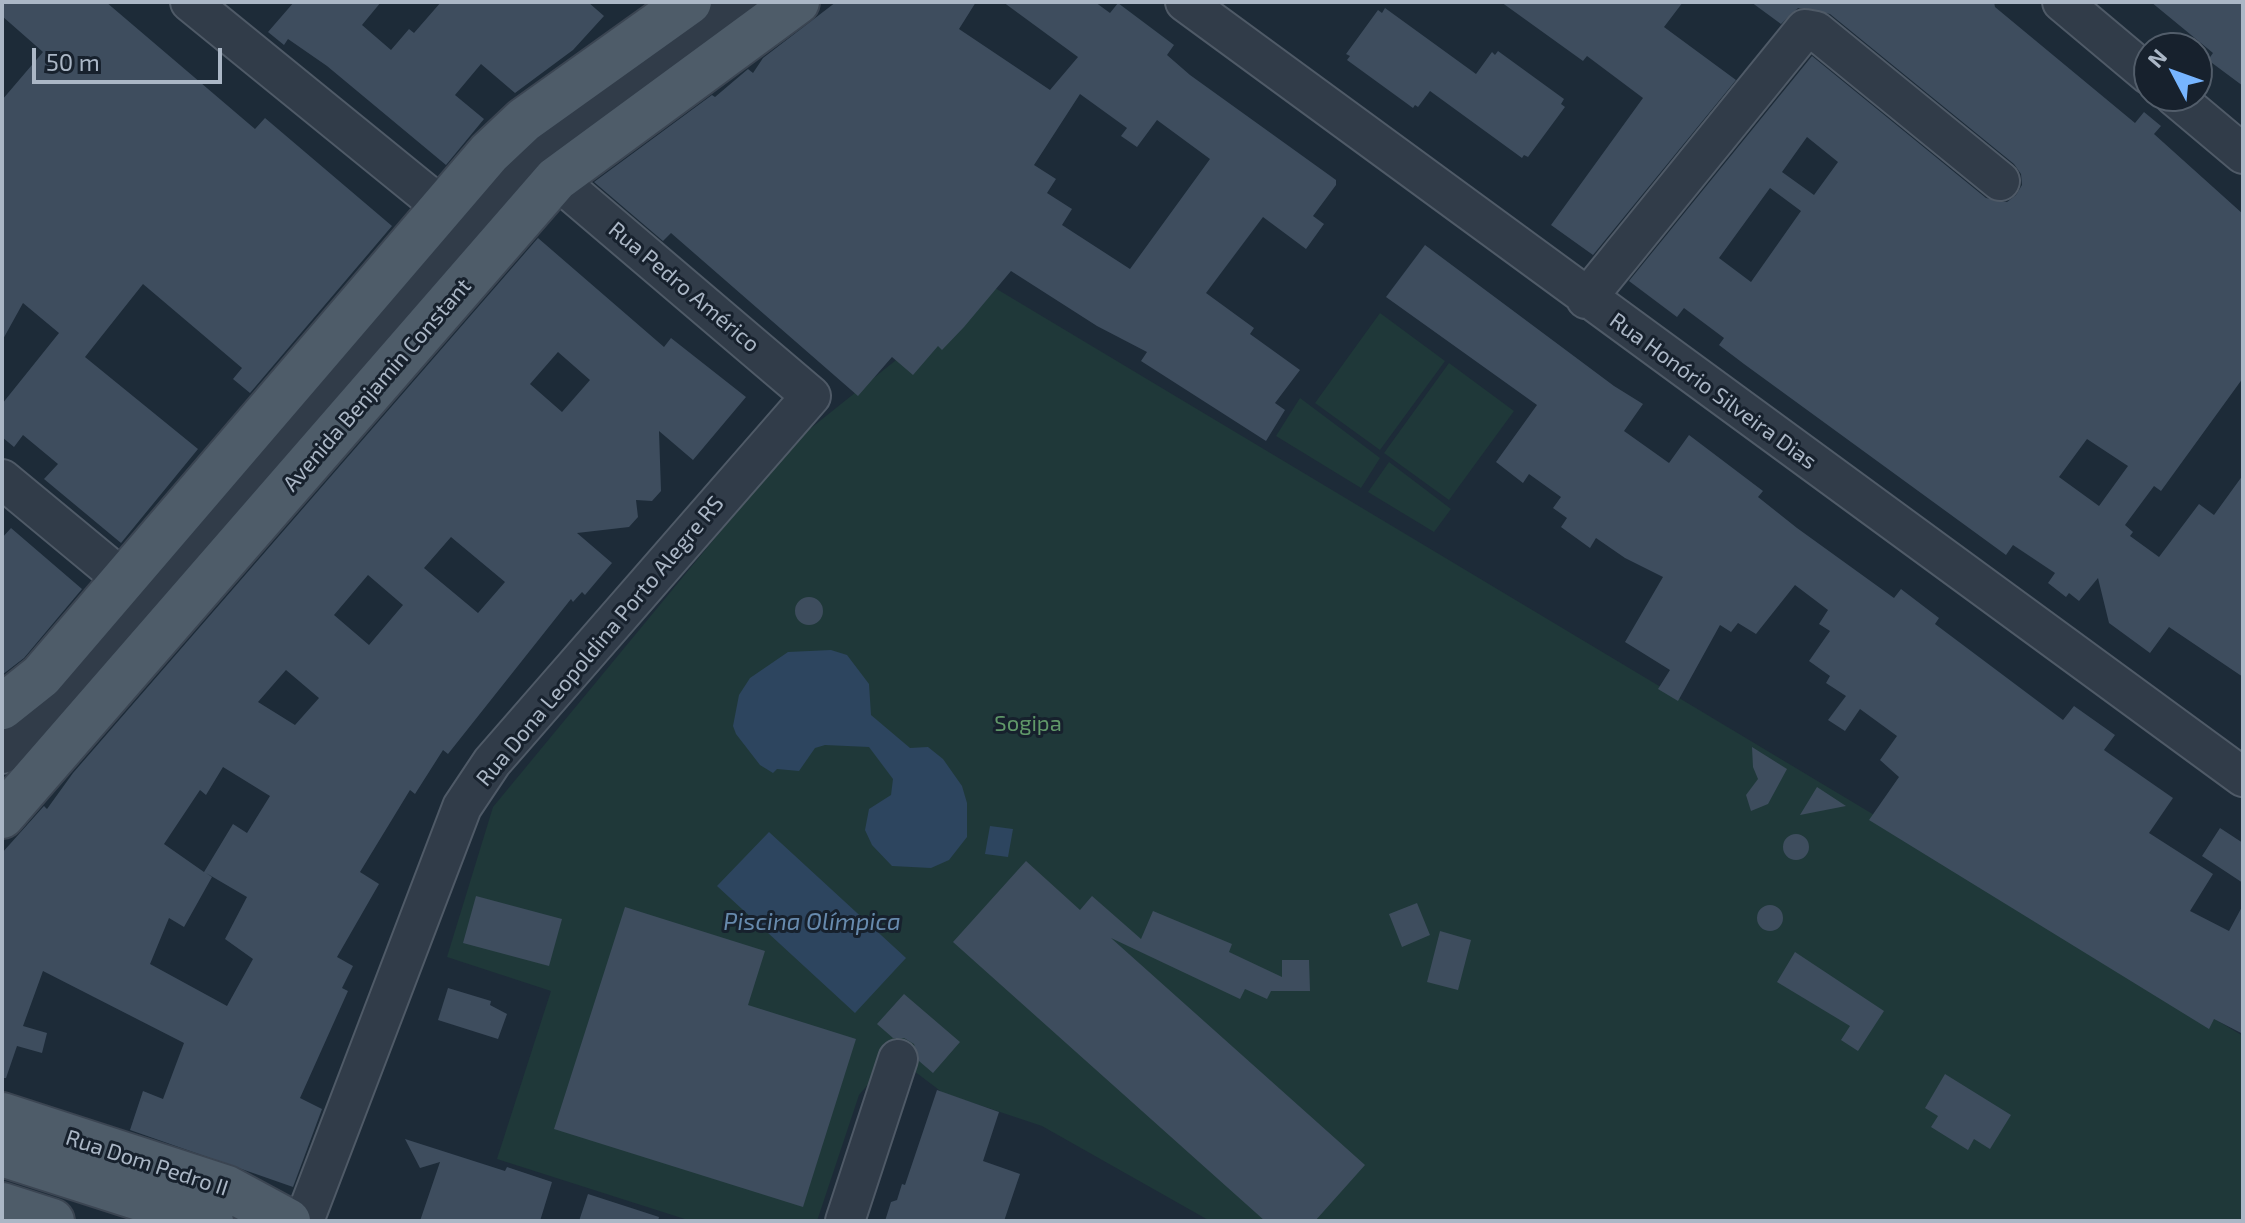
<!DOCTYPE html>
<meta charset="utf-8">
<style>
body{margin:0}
#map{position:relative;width:2245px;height:1223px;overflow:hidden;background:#1d2b38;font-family:"Exo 2",sans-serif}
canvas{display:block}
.frame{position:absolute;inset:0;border:4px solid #abb7c6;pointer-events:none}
.north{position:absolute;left:2133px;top:32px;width:80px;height:80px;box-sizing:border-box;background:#17212d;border:2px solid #525d6a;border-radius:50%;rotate:311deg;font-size:22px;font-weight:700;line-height:32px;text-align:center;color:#abb7c6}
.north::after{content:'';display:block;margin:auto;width:28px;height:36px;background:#77b5ff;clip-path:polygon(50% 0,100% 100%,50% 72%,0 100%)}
.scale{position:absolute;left:32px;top:48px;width:190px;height:36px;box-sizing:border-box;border:4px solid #abb7c6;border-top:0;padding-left:10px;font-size:24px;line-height:28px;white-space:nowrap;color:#abb7c6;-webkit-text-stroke:6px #17212d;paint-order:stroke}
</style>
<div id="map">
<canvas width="2245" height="1223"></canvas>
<div class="frame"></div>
<div class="north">N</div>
<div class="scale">50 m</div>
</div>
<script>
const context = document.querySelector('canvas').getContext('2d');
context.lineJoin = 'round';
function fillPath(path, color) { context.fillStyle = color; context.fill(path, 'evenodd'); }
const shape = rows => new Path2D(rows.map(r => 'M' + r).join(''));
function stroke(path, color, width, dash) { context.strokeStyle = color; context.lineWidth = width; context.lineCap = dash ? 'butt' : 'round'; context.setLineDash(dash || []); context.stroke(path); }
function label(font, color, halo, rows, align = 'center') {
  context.font = font + ' "Exo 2",sans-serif'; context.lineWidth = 6; context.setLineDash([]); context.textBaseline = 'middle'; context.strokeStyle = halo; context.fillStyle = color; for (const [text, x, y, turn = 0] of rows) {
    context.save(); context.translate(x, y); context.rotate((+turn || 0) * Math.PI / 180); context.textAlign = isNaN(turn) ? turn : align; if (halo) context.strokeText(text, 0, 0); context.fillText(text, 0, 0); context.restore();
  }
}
fillPath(shape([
 [990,285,2243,1036,2243,1221,1210,1221,1042,1126,943,1093,893,1055,859,1095,817,1221,691,1221,497,1159,551,991,447,957,493,807,796,440],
 [1380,313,1445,361,1380,450,1315,403],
 [1449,363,1514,411,1449,500,1384,453],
 [1300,398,1380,458,1361,488,1276,436],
 [1389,462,1451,509,1434,532,1368,492]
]), '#1f3839');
fillPath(shape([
 [831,650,847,655,869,684,871,715,910,748,928,747,943,759,962,786,967,803,967,837,949,860,931,868,892,866,872,845,865,830,869,809,891,795,893,779,869,747,825,745,815,748,799,771,777,769,773,773,760,765,736,734,733,726,739,695,750,678,788,652],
 [990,826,1013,829,1008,857,985,854],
 [769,832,906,958,855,1013,717,886]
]), '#2d455f');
fillPath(shape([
 [2,2,106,2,255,129,265,118,392,226,250,393,233,379,242,368,143,284,85,357,198,449,121,543,44,479,58,464,23,435,14,447,2,437,2,404,59,333,23,303,2,341,2,100,43,52,2,16],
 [294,2,381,2,362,25,391,50,409,29,414,33,441,2,588,2,604,16,573,50,515,93,481,64,455,95,484,119,446,165,327,66,288,39,284,45,268,32],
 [836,2,976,2,959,29,1050,90,1078,57,1003,2,1095,2,1110,13,1118,3,1174,45,1167,55,1190,75,1336,180,1336,185,1313,216,1324,224,1306,249,1263,217,1206,293,1254,328,1250,334,1300,370,1275,403,1285,410,1266,441,1141,361,1147,352,1097,326,1011,271,964,327,942,350,938,346,913,375,892,357,858,396,671,233,663,241,594,182,712,95,715,97,748,69,753,73,763,58],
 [1080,94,1127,128,1121,136,1137,147,1157,120,1210,159,1130,269,1062,225,1072,209,1047,193,1056,179,1034,165],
 [1501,2,1683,2,1664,27,1736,80,1593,255,1551,225,1643,98,1587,56,1583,61],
 [1751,2,1994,2,1995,7,2135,123,2144,112,2161,126,2154,134,2243,214,2243,378,2161,491,2154,486,2125,525,2133,532,2130,536,2159,557,2199,504,2214,515,2243,475,2243,677,2169,627,2150,653,2109,623,2098,578,2079,601,2069,593,2066,597,2048,583,2055,573,2013,545,2006,555,1744,364,1719,345,1724,338,1684,308,1677,317,1629,281,1812,56,1986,198,2007,202,2016,195,2022,185,2021,174,2014,164,1830,14,1798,8,1781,24],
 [1807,137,1838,162,1814,195,1782,172],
 [1770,188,1801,211,1751,282,1719,258],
 [2087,439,2128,466,2099,506,2059,477],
 [2151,2,2243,2,2243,86,2208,60,2213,53],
 [1385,8,1476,74,1492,52,1495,55,1498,51,1564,99,1561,104,1565,107,1528,157,1524,155,1522,158,1430,91,1418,107,1415,105,1413,108,1347,60,1350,56,1346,54,1378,10,1382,13],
 [538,238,664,347,671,338,746,397,693,460,659,431,661,491,652,501,636,500,638,517,629,527,577,533,612,563,585,595,582,592,573,602,571,599,448,754,443,750,415,794,410,790,360,872,379,884,337,957,353,966,342,988,348,991,300,1098,322,1109,293,1187,130,1130,143,1091,163,1099,184,1043,43,971,23,1026,47,1033,42,1053,17,1046,6,1078,2,1078,2,853,44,806,47,809,73,773],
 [558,352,590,380,562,412,530,384],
 [451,537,505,582,478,613,424,568],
 [368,575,403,605,369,645,334,615],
 [286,670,319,698,295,725,258,702],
 [223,767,270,796,247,833,233,824,204,872,164,844,200,790,206,795],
 [206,873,247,897,225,939,253,959,227,1006,150,964,169,918,184,927,212,877],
 [1425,245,1614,386,1643,404,1624,431,1669,463,1689,435,1763,491,1758,497,1797,528,1894,598,1901,589,1939,618,1935,624,2063,720,2074,706,2115,735,2104,750,2173,798,2149,833,2213,874,2190,911,2229,931,2243,905,2243,1034,2214,1019,2209,1029,1869,820,1899,777,1880,760,1897,736,1860,709,1845,731,1828,720,1846,696,1826,683,1830,676,1809,661,1830,631,1819,624,1828,610,1795,585,1756,634,1738,623,1731,632,1720,625,1678,701,1658,689,1670,670,1625,642,1663,577,1625,558,1596,538,1590,548,1561,527,1567,518,1553,508,1561,497,1529,474,1523,483,1496,462,1537,405,1386,297],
 [11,528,82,589,24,658,2,675,2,538],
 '795 611a14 14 0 1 1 28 0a14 14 0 1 1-28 0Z',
 [1752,747,1787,769,1768,804,1751,811,1746,795,1758,779,1753,767],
 [1817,787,1846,806,1800,815],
 [2220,828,2243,843,2243,883,2202,856],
 '1783 847a13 13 0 1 1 26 0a13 13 0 1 1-26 0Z',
 [1026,861,1080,910,1092,896,1141,939,1153,911,1232,944,1229,952,1282,977,1282,960,1309,960,1310,991,1271,991,1267,999,1245,989,1240,999,1111,938,1365,1165,1315,1221,1265,1221,953,942],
 [476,896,562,919,549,966,463,943],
 [1417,903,1430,935,1402,947,1389,914],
 '1757 918a13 13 0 1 1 26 0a13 13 0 1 1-26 0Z',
 [625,907,765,951,748,1005,856,1039,803,1207,554,1129],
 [1440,931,1471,940,1458,990,1427,982],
 [1795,952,1884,1011,1858,1051,1841,1040,1850,1026,1777,982],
 [448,988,491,1001,490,1005,507,1014,498,1039,438,1020],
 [904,994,960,1042,933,1073,919,1061,914,1044,904,1038,893,1038,877,1024],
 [1945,1074,2011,1115,1990,1149,1974,1139,1968,1150,1931,1127,1938,1116,1925,1108],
 [937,1090,999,1112,983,1161,1020,1174,1004,1221,885,1221,891,1202,897,1200,902,1184,905,1185],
 [405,1139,505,1171,507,1167,552,1182,540,1221,420,1221,440,1162,420,1168],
 [588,1194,659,1217,658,1221,579,1221]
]), '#3e4d5e');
const minor = shape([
 [190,2,442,207],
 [1185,2,2243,777],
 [2062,2,2149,75],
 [2174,96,2243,154],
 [1586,299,1805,29,1816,31,2000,181],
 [2,479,124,580],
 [2,754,64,694,535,156,745,2],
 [304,1221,462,807,492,762,811,396,556,179],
 [845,1221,898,1059]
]);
const major = shape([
 [2,707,41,676,489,153,524,120,689,2],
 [2,816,556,179,797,2],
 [2,1115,227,1188,288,1221],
 [2,1154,211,1221],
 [2,1205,52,1221]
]);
stroke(minor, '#4f5a67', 42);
stroke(major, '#3b4552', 48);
stroke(minor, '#313c49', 38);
stroke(major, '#4e5c69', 44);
label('22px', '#abb7c6', '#17212d', [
 ["Rua Pedro Américo",684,287,40],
 ["Avenida Benjamin Constant",377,385,-49],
 ["Rua Honório Silveira Dias",1713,391,36],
 ["Rua Dona Leopoldina Porto Alegre RS",600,641,-50],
 ["Rua Dom Pedro II",147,1163,18]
]);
label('22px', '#609869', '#17212d', [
 ["Sogipa",1028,724]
]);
label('italic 24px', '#678aad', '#17212d', [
 ["Piscina Olímpica",812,922]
]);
</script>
